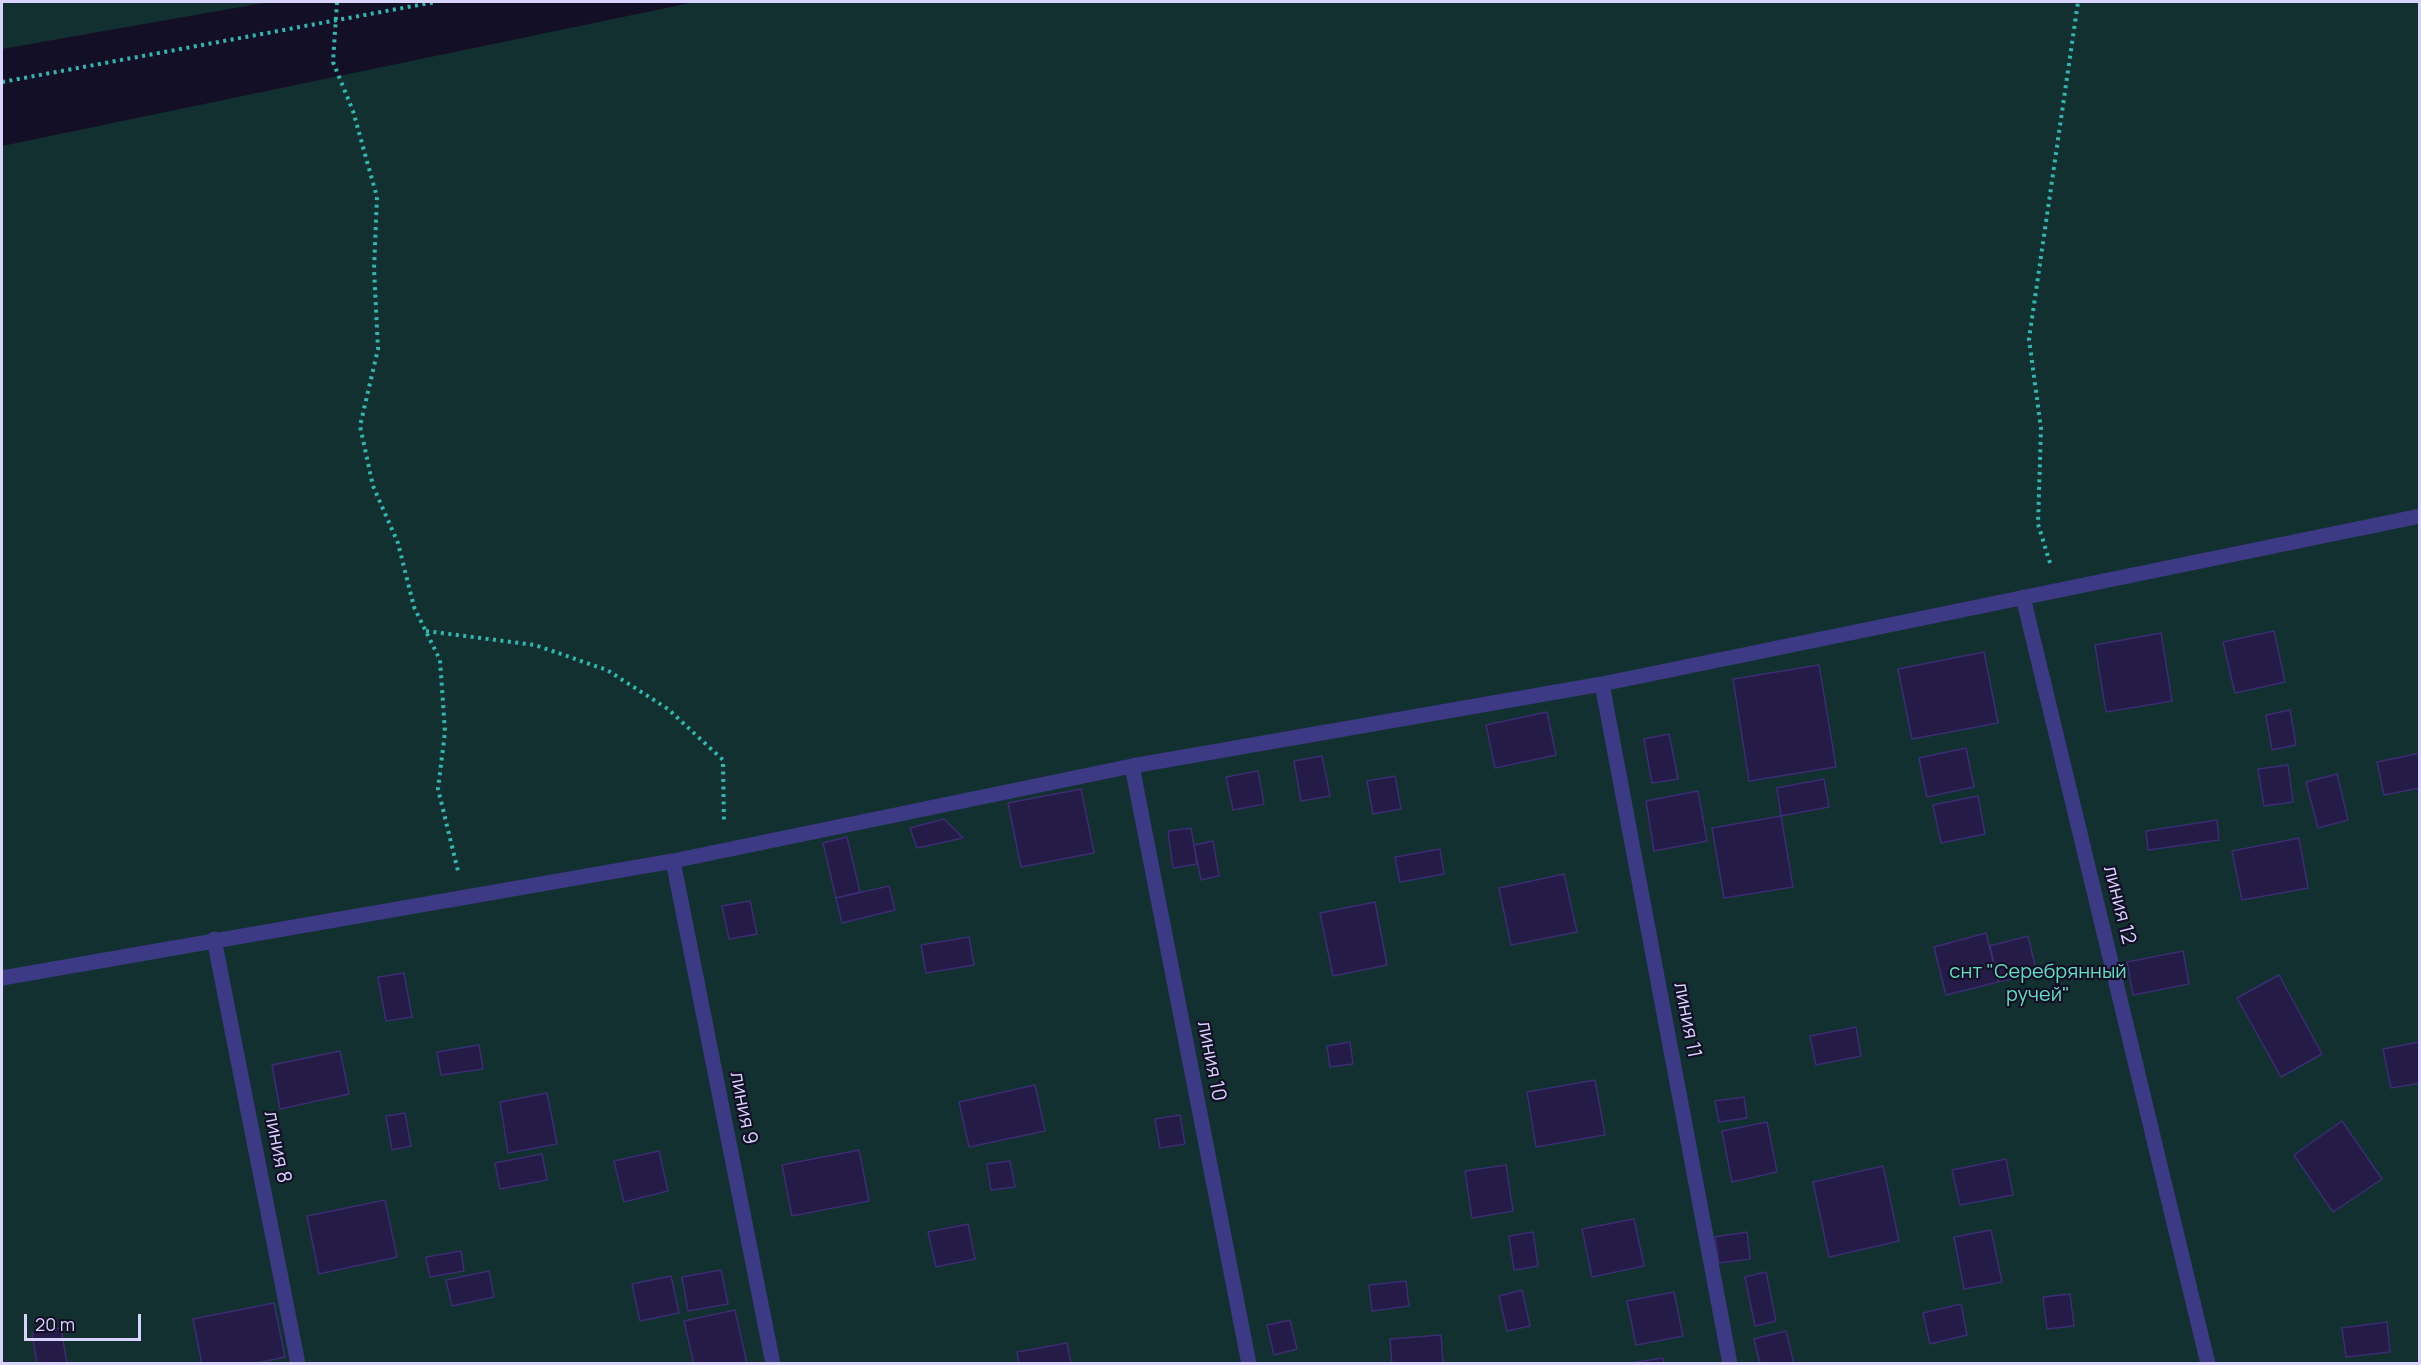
<!DOCTYPE html>
<meta charset="utf-8">
<style>
body{margin:0}
#map{position:relative;width:2421px;height:1365px;overflow:hidden;background:#130f26;font-family:Manrope,sans-serif}
canvas{display:block}
.frame{position:absolute;inset:0;border:3px solid #d9d4ff;pointer-events:none}
.scale{position:absolute;left:24px;top:1314px;width:117px;height:27px;box-sizing:border-box;border:3px solid #d9d4ff;border-top:0;padding-left:8px;font-size:18px;line-height:21px;white-space:nowrap;color:#d9d4ff;-webkit-text-stroke:4px #130f26;paint-order:stroke}
</style>
<div id="map">
<canvas width="2421" height="1365"></canvas>
<div class="frame"></div>
<div class="scale">20 m</div>
</div>
<script>
const context = document.querySelector('canvas').getContext('2d');
context.lineJoin = 'round';
function fillPath(path, color) { context.fillStyle = color; context.fill(path, 'evenodd'); }
const shape = rows => new Path2D(rows.map(r => 'M' + r).join(''));
function stroke(path, color, width, dash) { context.strokeStyle = color; context.lineWidth = width; context.lineCap = dash ? 'butt' : 'round'; context.setLineDash(dash || []); context.stroke(path); }
function label(font, color, halo, rows, align = 'center') {
  context.font = font + ' Manrope,sans-serif'; context.lineWidth = 4.5; context.setLineDash([]); context.textBaseline = 'middle'; context.strokeStyle = halo; context.fillStyle = color; for (const [text, x, y, turn = 0] of rows) {
    context.save(); context.translate(x, y); context.rotate((+turn || 0) * Math.PI / 180); context.textAlign = isNaN(turn) ? turn : align; if (halo) context.strokeText(text, 0, 0); context.fillText(text, 0, 0); context.restore();
  }
}
fillPath(shape([
 [2,2,269,2,2,49],
 [695,2,2419,2,2419,1363,2,1363,2,146]
]), '#12302f');
const building = shape([
 [2274,631,2285,682,2235,693,2223,642,2274,631],
 [2161,633,2172,701,2106,712,2095,645,2161,633],
 [1984,652,1998,723,1912,739,1898,669,1984,652],
 [1819,665,1836,767,1749,781,1733,679,1819,665],
 [2290,710,2296,745,2272,750,2266,715,2290,710],
 [1547,712,1556,755,1495,768,1486,725,1547,712],
 [1669,734,1678,779,1652,783,1644,739,1669,734],
 [1966,748,1974,787,1927,797,1919,758,1966,748],
 [2420,753,2420,788,2384,795,2377,762,2420,753],
 [1322,756,1330,796,1301,801,1294,761,1322,756],
 [2288,765,2293,802,2264,806,2258,769,2288,765],
 [1258,771,1264,804,1233,810,1226,777,1258,771],
 [2337,774,2348,820,2318,828,2306,782,2337,774],
 [1395,776,1401,809,1373,814,1367,781,1395,776],
 [1824,779,1829,807,1781,816,1777,788,1824,779],
 [1081,789,1094,853,1021,867,1008,803,1081,789],
 [1698,791,1707,841,1654,851,1646,801,1698,791],
 [1978,796,1985,834,1941,843,1933,805,1978,796],
 [1781,816,1793,887,1724,898,1712,828,1781,816],
 [944,819,963,838,917,848,910,828,944,819],
 [2217,820,2219,840,2148,850,2146,831,2217,820],
 [1191,828,1197,864,1173,868,1168,831,1191,828],
 [847,837,860,892,836,898,823,843,847,837],
 [2299,838,2308,888,2242,900,2232,851,2299,838],
 [1213,841,1219,876,1201,880,1194,845,1213,841],
 [1440,849,1444,874,1400,882,1395,857,1440,849],
 [1564,874,1577,932,1511,945,1499,888,1564,874],
 [889,886,895,910,842,923,836,898,889,886],
 [750,901,757,934,729,939,722,906,750,901],
 [1375,902,1387,965,1333,976,1320,913,1375,902],
 [1986,933,1998,982,1946,995,1934,947,1986,933],
 [2028,936,2037,974,1998,982,1990,946,2028,936],
 [969,937,974,965,926,973,921,945,969,937],
 [2183,951,2189,984,2133,995,2127,962,2183,951],
 [404,973,412,1017,386,1021,378,977,404,973],
 [2279,975,2322,1054,2281,1077,2237,998,2279,975],
 [1856,1027,1861,1056,1816,1065,1810,1036,1856,1027],
 [1350,1042,1353,1064,1330,1067,1327,1046,1350,1042],
 [2420,1042,2420,1083,2391,1088,2383,1049,2420,1042],
 [479,1045,483,1069,441,1075,437,1052,479,1045],
 [340,1051,349,1094,280,1109,272,1065,340,1051],
 [1595,1080,1605,1135,1536,1147,1527,1092,1595,1080],
 [1035,1085,1045,1131,969,1147,959,1102,1035,1085],
 [547,1093,557,1144,508,1153,500,1102,547,1093],
 [1744,1097,1747,1118,1719,1122,1715,1101,1744,1097],
 [405,1113,411,1146,392,1150,386,1116,405,1113],
 [1180,1115,1185,1144,1160,1148,1155,1119,1180,1115],
 [2342,1121,2382,1179,2333,1212,2294,1155,2342,1121],
 [1767,1122,1777,1172,1732,1182,1722,1131,1767,1122],
 [859,1150,869,1201,792,1216,782,1165,859,1150],
 [659,1151,668,1191,624,1202,614,1161,659,1151],
 [542,1154,547,1180,500,1189,495,1163,542,1154],
 [2006,1159,2013,1195,1960,1205,1952,1170,2006,1159],
 [1010,1161,1015,1187,991,1190,987,1164,1010,1161],
 [1506,1165,1513,1211,1472,1218,1465,1171,1506,1165],
 [1883,1166,1899,1241,1829,1257,1813,1182,1883,1166],
 [385,1200,397,1257,319,1274,307,1216,385,1200],
 [1634,1219,1644,1266,1592,1277,1582,1229,1634,1219],
 [968,1224,975,1259,936,1267,928,1232,968,1224],
 [1991,1230,2002,1282,1964,1289,1954,1237,1991,1230],
 [1533,1232,1538,1266,1514,1270,1509,1236,1533,1232],
 [1747,1232,1750,1259,1719,1263,1715,1237,1747,1232],
 [461,1251,464,1271,430,1277,426,1257,461,1251],
 [721,1270,728,1304,688,1311,682,1277,721,1270],
 [489,1271,494,1297,452,1306,446,1280,489,1271],
 [1766,1272,1776,1321,1755,1326,1745,1277,1766,1272],
 [671,1276,679,1313,640,1321,632,1284,671,1276],
 [1406,1281,1409,1306,1372,1311,1369,1285,1406,1281],
 [1522,1290,1530,1326,1507,1331,1499,1296,1522,1290],
 [1674,1292,1683,1336,1636,1345,1627,1301,1674,1292],
 [2070,1294,2074,1326,2047,1329,2043,1297,2070,1294],
 [274,1303,285,1357,253,1364,202,1364,193,1319,274,1303],
 [1961,1304,1967,1335,1930,1344,1923,1313,1961,1304],
 [735,1310,747,1364,694,1364,684,1321,735,1310],
 [1290,1320,1297,1349,1274,1355,1267,1325,1290,1320],
 [2387,1322,2390,1352,2346,1357,2342,1328,2387,1322],
 [61,1328,67,1364,37,1364,32,1333,61,1328],
 [1786,1331,1794,1364,1760,1364,1754,1339,1786,1331],
 [1441,1335,1443,1364,1392,1364,1390,1339,1441,1335],
 [1067,1343,1071,1364,1019,1364,1017,1352,1067,1343],
 [1663,1358,1664,1364,1625,1364,1663,1358]
]);
fillPath(building, '#241b47');
stroke(building, '#3b2d73', 1.5);
stroke(shape([
 [337,2,333,62,353,111,377,197,374,269,378,349,360,426,373,486,398,543,414,607,440,660,445,732,438,789,458,871],
 [2,82,435,2],
 [2050,563,2038,524,2041,429,2029,339,2078,2],
 [426,631,535,645,607,670,668,709,723,760,724,824]
]), '#2fb8b0', 4, [3, 4.5]);
stroke(shape([
 [2023,597,2208,1364],
 [1602,684,1730,1364],
 [1132,766,1249,1364],
 [673,861,773,1364],
 [214,939,298,1364],
 [2,978,673,861,1132,766,1602,684,2420,516]
]), '#3d3a85', 15);
label('20px', '#d9d4ff', '#130f26', [
 ["линия 12",2119,905,76],
 ["линия 11",1687,1020,79],
 ["линия 10",1211,1061,79],
 ["линия 9",743,1108,79],
 ["линия 8",277,1147,79]
]);
label('20px', '#5fe0c0', '#130f26', [
 ["снт \"Серебрянный",2038,972],
 ["ручей\"",2038,995]
]);
</script>
